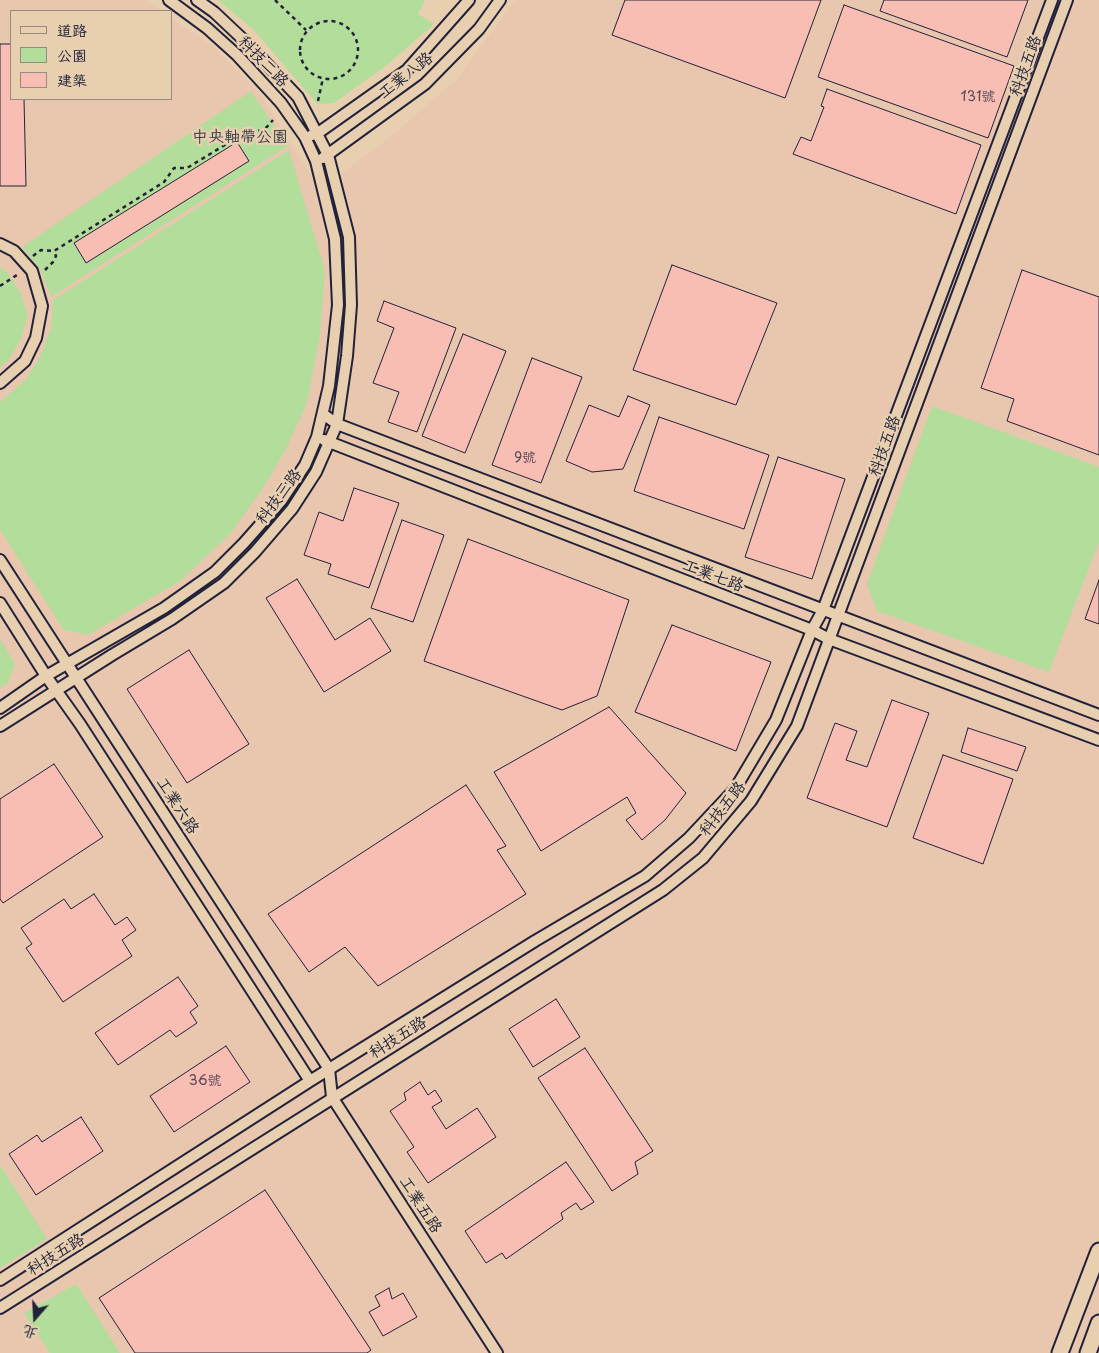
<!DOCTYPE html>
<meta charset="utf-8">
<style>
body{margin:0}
#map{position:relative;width:1099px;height:1353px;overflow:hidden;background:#e8cfb0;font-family:"Playpen Sans","LXGW WenKai TC",sans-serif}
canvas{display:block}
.legend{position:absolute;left:10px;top:10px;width:162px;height:90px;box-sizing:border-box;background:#e8cfb0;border:1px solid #998a81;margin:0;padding:6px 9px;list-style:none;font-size:15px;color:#22223b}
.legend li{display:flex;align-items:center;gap:10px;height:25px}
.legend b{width:25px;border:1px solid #998a81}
.north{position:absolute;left:10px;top:1293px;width:50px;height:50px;-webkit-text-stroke:4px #e8cfb0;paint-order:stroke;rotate:199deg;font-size:14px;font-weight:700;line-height:20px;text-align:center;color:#22223b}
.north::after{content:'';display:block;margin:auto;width:18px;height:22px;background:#22223b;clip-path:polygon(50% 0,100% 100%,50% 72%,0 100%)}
</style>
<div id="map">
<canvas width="1099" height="1353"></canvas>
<ul class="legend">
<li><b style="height:6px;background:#e8cfb0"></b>道路</li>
<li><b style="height:14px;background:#b3dd9a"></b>公園</li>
<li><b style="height:14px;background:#f9beb3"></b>建築</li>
</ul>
<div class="north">北</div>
</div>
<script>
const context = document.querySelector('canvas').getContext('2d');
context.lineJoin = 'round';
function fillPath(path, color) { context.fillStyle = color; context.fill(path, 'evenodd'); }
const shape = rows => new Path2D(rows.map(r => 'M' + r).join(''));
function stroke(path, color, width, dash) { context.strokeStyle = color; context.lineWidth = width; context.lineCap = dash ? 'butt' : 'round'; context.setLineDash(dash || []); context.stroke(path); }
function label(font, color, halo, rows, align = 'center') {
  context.font = font + ' "Playpen Sans","LXGW WenKai TC",sans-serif'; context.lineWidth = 5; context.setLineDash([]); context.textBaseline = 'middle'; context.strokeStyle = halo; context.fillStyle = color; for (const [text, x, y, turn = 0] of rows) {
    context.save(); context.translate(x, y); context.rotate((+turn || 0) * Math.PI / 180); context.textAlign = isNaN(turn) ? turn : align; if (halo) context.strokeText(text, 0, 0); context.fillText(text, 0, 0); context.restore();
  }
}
fillPath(shape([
 [0,0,145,0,162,11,11,11,11,99,171,99,171,18,213,46,262,96,310,174,338,176,388,139,458,78,515,0,1099,0,1099,1353,0,1353]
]), '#e9c7af');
fillPath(shape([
 [218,0,425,0,418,14,434,24,387,65,334,103,317,104,254,30],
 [251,91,288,146,51,297,40,268,22,247],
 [289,150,325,271,320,335,307,403,286,449,263,488,230,534,180,581,88,635,64,630,0,530,0,402,26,379,40,357,51,328,53,300],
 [0,267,7,272,20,292,28,315,20,341,8,361,0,367],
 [932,406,1099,467,1099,542,1049,672,877,611,867,584],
 [0,639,15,664,8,683,0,688],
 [0,1165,47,1239,0,1268],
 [76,1284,120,1353,50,1353,24,1313]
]), '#b3dd9a');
const building = shape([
 [625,0,821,0,785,98,612,35,625,0],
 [884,0,1028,0,1007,57,880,11,884,0],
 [844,5,1014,66,988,138,818,77,844,5],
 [0,44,11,44,11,99,24,99,26,186,0,186,0,44],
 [827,89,981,145,956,214,793,154,801,137,811,141,824,107,821,106,827,89],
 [237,142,249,161,86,263,74,243,237,142],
 [672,265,777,303,736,405,633,370,672,265],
 [1022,270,1099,297,1099,455,1007,421,1014,399,981,388,1022,270],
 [384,301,456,328,417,432,388,422,399,392,373,383,394,328,377,321,384,301],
 [463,334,506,351,465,453,422,436,463,334],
 [532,358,582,377,541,483,492,465,532,358],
 [628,396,650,405,623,469,592,472,566,461,589,405,619,417,628,396],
 [659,417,769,455,744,529,634,491,659,417],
 [778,457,845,479,812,579,745,557,778,457],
 [354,488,399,503,369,588,328,574,331,564,304,555,319,512,343,521,354,488],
 [402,520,444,535,413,622,371,608,402,520],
 [468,539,629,600,597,696,562,710,424,661,468,539],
 [297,579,335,640,370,618,391,651,324,692,266,598,297,579],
 [1099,580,1099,624,1085,619,1099,580],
 [672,625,771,662,736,751,635,712,672,625],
 [189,650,249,744,187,783,127,689,189,650],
 [892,700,929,713,887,827,807,798,835,723,857,731,846,760,867,767,892,700],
 [609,707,686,793,665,820,642,840,626,820,636,813,627,797,541,851,494,772,609,707],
 [968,728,1026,747,1017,771,961,752,968,728],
 [943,755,1013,779,983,864,913,838,943,755],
 [54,764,103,837,3,903,0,899,0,799,54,764],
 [466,785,506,846,497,850,526,894,378,986,345,947,309,972,268,914,466,785],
 [94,894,115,925,127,917,136,930,122,940,132,956,63,1002,26,948,32,944,21,928,64,899,71,909,94,894],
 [178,977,198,1006,190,1012,197,1023,176,1037,170,1030,118,1065,95,1033,178,977],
 [556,999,580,1037,533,1067,509,1029,556,999],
 [226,1046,250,1082,174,1132,150,1096,226,1046],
 [585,1048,653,1151,635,1162,638,1174,612,1191,538,1078,585,1048],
 [420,1082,428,1095,435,1090,442,1101,432,1107,446,1129,477,1108,496,1137,428,1183,407,1152,414,1147,390,1111,406,1100,404,1093,420,1082],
 [81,1117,103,1151,36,1195,9,1154,37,1135,42,1142,81,1117],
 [566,1162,594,1202,581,1210,576,1203,561,1213,563,1219,506,1259,502,1253,486,1263,465,1231,566,1162],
 [265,1190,371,1350,367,1353,135,1353,99,1298,265,1190],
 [389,1288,392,1299,403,1293,417,1317,383,1336,369,1312,380,1306,375,1296,389,1288]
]);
fillPath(building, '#f9beb3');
stroke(building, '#22223b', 1);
const street = shape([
 [312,135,318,133,407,70,469,0],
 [323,158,425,84,479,29,500,0],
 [0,244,14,251,32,271,42,306,36,338,25,361,0,383],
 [323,414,337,424,1099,715],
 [324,440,812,630,829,639,1099,740],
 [0,560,329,1069,332,1097,497,1353],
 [0,603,46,676,80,724,310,1081],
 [0,708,46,676,164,608,215,572,244,543,281,501,305,465,317,437,329,386,338,305,335,239,316,161,305,137,281,103,237,55,207,28,169,0],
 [0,726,112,655,172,619,224,583,255,552,292,509,316,472,337,424,347,356,351,305,349,237,328,155,298,97,248,44,214,12,197,0],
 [0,1280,310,1081,535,941,645,876,689,838,735,789,776,720,812,630,823,610,1052,0],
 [0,1308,663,890,703,858,751,801,797,726,1067,0]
]);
const secondary = shape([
 [1060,1353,1099,1251],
 [1088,1353,1099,1323]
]);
stroke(street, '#22223b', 14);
stroke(secondary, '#22223b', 19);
stroke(shape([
 [275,0,306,30],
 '300 50a29 29 0 1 1 58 0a29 29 0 1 1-58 0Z',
 [318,101,323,78],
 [33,256,41,250,54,251,70,241,164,182,174,168,187,168,238,137,265,129,273,120],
 [45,270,53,262,56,256,54,251],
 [0,286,20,273]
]), '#22223b', 2.5, [4, 4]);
stroke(street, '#e8cfb0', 10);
stroke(secondary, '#e8cfb0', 15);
label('14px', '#584959', null, [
 ["131號",978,97],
 ["9號",525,458],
 ["36號",205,1081]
]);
label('16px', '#22223b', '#e8cfb0', [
 ["科技二路",263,62,46],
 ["科技五路",1026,66,-70],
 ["工業八路",406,76,-38],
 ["科技五路",885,446,-70],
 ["科技三路",279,497,-53],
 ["工業七路",713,576,21],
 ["工業六路",177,806,57],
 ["科技五路",723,809,-52],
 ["科技五路",398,1038,-32],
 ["工業五路",420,1205,57],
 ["科技五路",56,1255,-32]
]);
label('16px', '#383e49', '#e8cfb0', [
 ["中央軸帶公園",240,138]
]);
</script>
